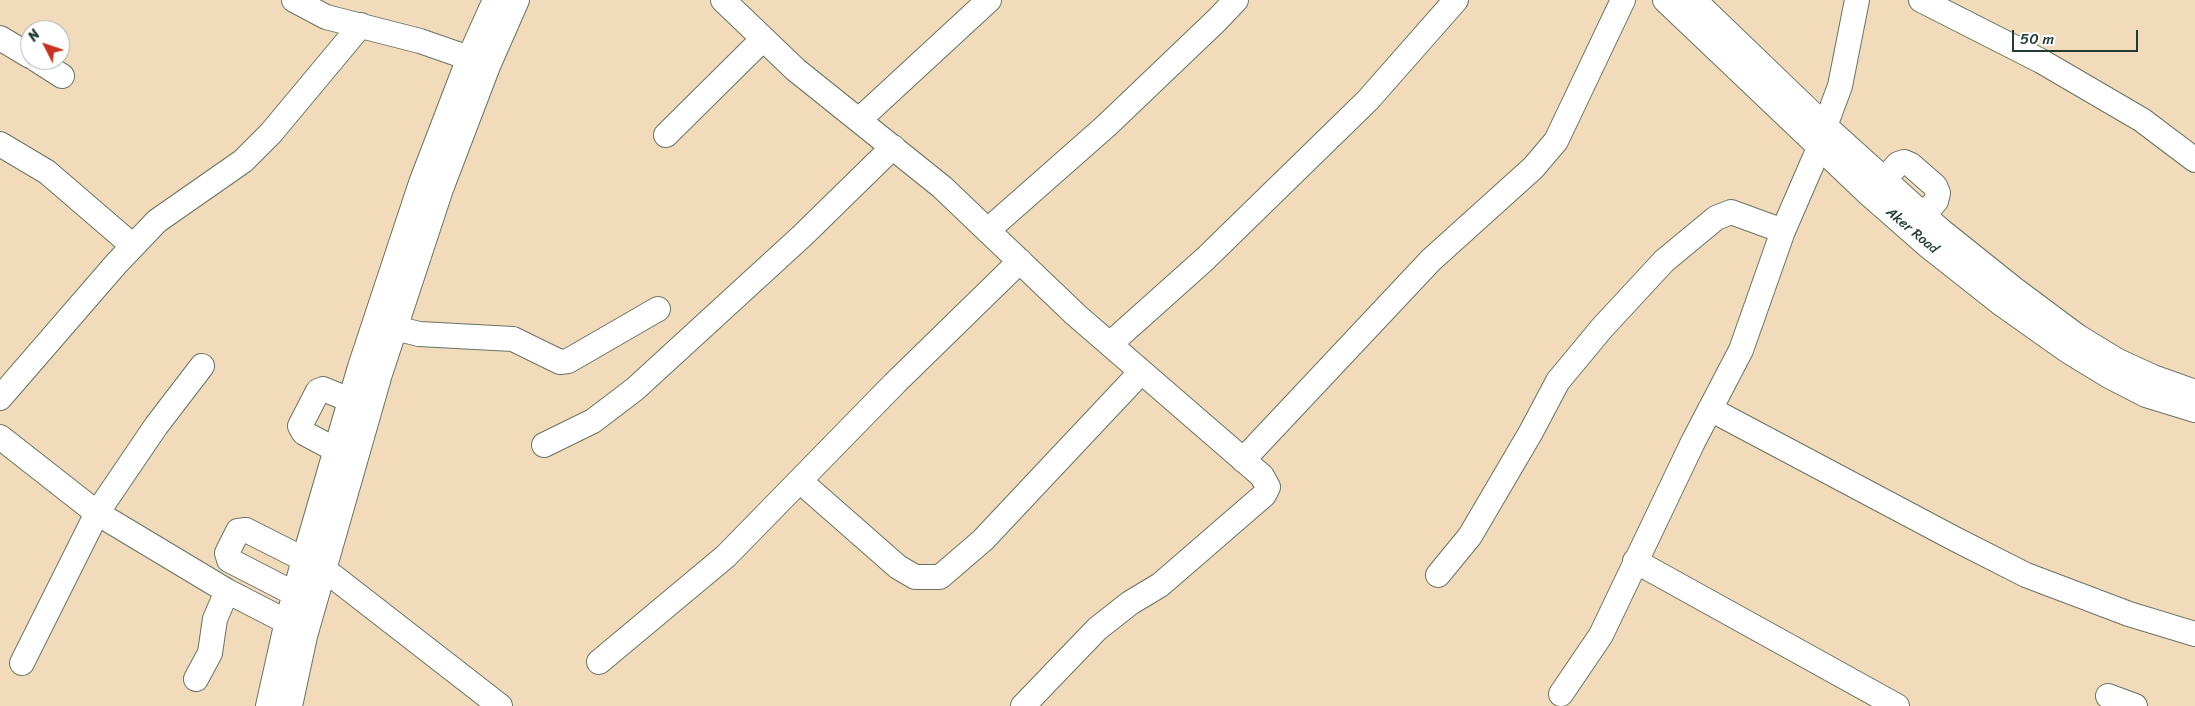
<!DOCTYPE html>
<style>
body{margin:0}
#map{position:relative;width:2195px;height:706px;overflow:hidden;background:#f1dbbb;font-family:Sriracha,sans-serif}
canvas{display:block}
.north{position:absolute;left:20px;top:20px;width:50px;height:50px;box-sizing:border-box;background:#fff;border:1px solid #a5b1ae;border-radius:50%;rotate:311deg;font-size:14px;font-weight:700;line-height:20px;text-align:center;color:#1f3d34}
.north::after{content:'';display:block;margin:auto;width:18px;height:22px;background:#c8321e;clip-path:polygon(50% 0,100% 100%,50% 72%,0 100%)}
.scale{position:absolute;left:2012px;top:30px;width:126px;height:22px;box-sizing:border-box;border:2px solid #1f3d34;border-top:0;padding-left:6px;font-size:15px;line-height:18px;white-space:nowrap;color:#1f3d34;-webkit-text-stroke:4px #fff;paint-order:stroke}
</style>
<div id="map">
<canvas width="2195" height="706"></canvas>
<div class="north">N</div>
<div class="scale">50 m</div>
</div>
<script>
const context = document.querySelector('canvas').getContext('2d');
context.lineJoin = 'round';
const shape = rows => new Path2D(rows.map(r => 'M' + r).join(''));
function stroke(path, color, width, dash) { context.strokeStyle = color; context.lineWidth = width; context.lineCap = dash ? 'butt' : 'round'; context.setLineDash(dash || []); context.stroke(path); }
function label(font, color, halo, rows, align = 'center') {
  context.font = font + ' Sriracha,sans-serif'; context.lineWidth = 4.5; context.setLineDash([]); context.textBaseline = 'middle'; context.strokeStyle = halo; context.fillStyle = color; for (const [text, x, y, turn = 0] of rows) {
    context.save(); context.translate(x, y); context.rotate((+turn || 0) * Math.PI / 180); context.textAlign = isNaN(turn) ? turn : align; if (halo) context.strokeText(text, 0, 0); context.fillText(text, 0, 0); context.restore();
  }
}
const minor = shape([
 [294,0,326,17,420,41,469,58],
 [723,0,796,70,942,187,1076,315,1262,476,1268,487,1264,495,1160,585,1130,603,1097,629,1023,706],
 [1665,0,1870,195,1927,245,2003,305,2068,351,2109,376,2146,395,2195,410],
 [1694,0,1825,126,1939,229,2014,289,2077,336,2118,361,2153,377,2195,392],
 [1921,0,2041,61,2142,120,2195,160],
 [0,38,30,56],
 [37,60,62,76],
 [859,120,989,0],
 [1825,126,1840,86,1857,0],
 [666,135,763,39],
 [0,144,47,172,133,246],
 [1884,180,1898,164,1904,162,1911,165,1935,186,1938,193,1936,201,1914,226],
 [988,230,1106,126,1217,20,1236,0],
 [395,328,419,334,513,339,560,362,568,361,658,309],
 [1110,344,1205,259,1368,100,1456,0],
 [0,398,116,264,157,221,243,161,271,133,361,25],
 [1710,409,1955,539,2026,575,2129,614,2195,634],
 [0,437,97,513,227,591,287,622],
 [544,445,593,421,635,389,802,236,893,147],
 [336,450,304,433,300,426,318,391,323,389,350,400],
 [1243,460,1431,260,1533,168,1556,141,1623,0],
 [800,481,898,567,915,577,940,577,983,540,1141,372],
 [1635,561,1897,706],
 [1438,575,1470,536,1531,432,1558,381,1602,328,1664,261,1716,218,1731,212,1783,231],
 [295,594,229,560,227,553,238,531,246,530,325,570,500,706],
 [599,662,726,556,895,383,1020,261],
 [22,663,97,513,156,426,202,366],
 [196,679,210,653,215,619,227,591],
 [1561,694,1601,635,1693,442,1741,350,1783,231,1819,148],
 [2108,696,2135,706],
 [268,706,285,630,304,559,360,367,421,183,469,58,495,0],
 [290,706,305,636,380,374,441,189,488,66,517,0]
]);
stroke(minor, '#687463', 26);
stroke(minor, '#fff', 24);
label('14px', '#1f3d34', '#fff', [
 ["Aker Road",1912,231,40]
]);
</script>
